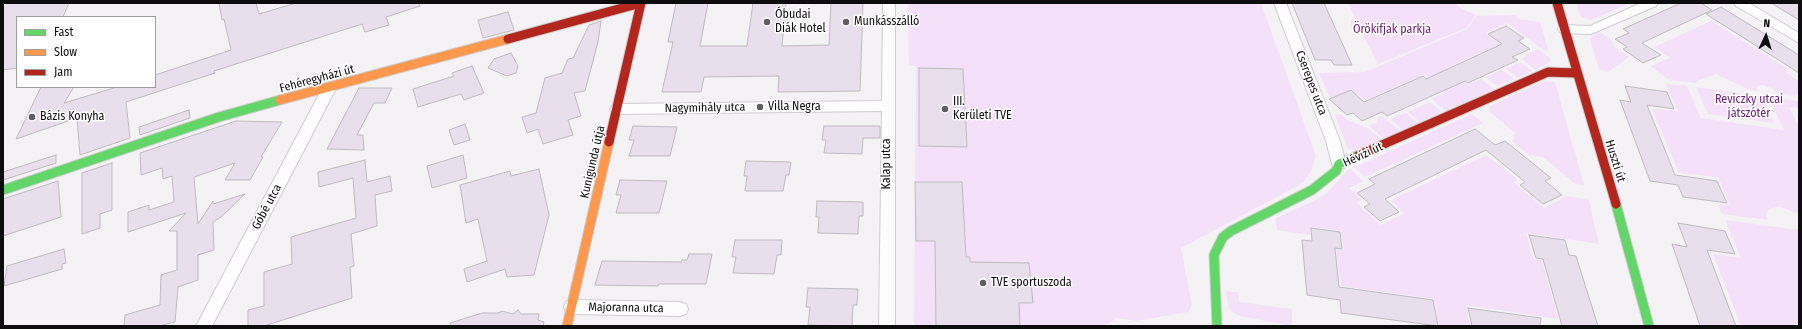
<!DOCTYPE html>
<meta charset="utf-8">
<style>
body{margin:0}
#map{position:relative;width:1802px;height:329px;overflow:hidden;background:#f5f2f6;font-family:"Fira Sans Condensed",sans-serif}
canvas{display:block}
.frame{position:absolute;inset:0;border:4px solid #0e0d0e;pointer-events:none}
.legend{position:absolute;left:16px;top:16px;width:140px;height:72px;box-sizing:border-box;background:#fff;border:1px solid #9f9e9f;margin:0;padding:5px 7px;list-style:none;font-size:12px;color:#0e0d0e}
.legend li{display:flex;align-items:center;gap:8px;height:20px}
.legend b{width:20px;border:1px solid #9f9e9f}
.north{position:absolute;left:1746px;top:16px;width:40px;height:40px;-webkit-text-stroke:3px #fff;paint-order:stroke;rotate:4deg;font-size:11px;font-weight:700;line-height:16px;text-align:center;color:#0e0d0e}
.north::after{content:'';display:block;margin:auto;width:14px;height:18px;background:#0e0d0e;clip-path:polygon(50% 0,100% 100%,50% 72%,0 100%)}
</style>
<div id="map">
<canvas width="1802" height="329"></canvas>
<div class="frame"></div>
<ul class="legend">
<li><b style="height:5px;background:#63d668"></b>Fast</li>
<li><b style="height:5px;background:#ff974d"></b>Slow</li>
<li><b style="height:5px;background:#b3261e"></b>Jam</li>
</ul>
<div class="north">N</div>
</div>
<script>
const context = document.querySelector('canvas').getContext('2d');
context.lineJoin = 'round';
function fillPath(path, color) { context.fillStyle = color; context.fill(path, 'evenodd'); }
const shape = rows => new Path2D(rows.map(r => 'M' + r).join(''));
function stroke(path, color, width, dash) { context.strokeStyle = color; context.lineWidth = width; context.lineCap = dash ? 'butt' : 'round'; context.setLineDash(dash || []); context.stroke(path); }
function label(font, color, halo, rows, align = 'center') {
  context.font = font + ' "Fira Sans Condensed",sans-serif'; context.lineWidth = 3; context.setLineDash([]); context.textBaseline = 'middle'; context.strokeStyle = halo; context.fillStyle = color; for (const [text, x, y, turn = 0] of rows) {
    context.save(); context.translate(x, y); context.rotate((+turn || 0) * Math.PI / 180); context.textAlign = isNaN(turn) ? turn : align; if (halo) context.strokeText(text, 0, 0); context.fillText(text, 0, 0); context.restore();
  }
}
fillPath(shape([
 [908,3,1261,3,1316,156,1312,169,1303,183,1181,248,1192,305,1188,312,1136,321,1117,318,1104,326,914,326,916,66,909,66],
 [1348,3,1456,3,1460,8,1476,15,1466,28,1378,64,1363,34,1352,30,1351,20,1356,19],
 [1576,3,1630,3,1591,20,1581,17],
 [1515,15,1518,19,1540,22,1548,49,1545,51,1507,23,1486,33,1500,44,1447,68,1468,85,1481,79,1494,89,1445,111,1432,99,1445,92,1424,75,1365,100,1351,89,1330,98,1319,73,1365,72,1467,29,1476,16],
 [1711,21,1788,69,1785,72,1799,81,1799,94,1795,96,1777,93,1772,88,1763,85,1757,86,1757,91,1750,90,1716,74,1697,81,1696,83,1669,80,1651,66,1670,58,1654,47],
 [1600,32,1611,40,1615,47,1629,57,1608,72,1599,69,1590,39,1594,35],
 [1538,49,1550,58,1550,62,1535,70,1522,59,1529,53],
 [1520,62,1532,71,1518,78,1506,69],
 [1502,70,1514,79,1497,86,1486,77],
 [1545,81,1555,82,1584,185,1574,183,1543,157,1529,155,1513,142,1515,133,1490,112,1489,106],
 [1666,84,1687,86,1701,118,1784,130,1768,97,1799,101,1799,108,1789,107,1799,126,1799,214,1781,207,1774,207,1768,210,1766,214,1768,220,1722,214,1718,204,1730,205,1718,177,1679,173,1652,109,1678,111],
 [1696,87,1760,96,1774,123,1708,114],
 [1430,102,1442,112,1420,122,1408,112],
 [1406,113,1418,123,1403,130,1390,119],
 [1341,114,1346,119,1367,128,1381,139,1359,150,1348,149,1335,115],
 [1472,114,1483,123,1365,177,1355,167],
 [1382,116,1400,131,1384,139,1369,126,1378,122,1375,119],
 [1486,155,1518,180,1514,183,1544,208,1567,196,1589,200,1599,244,1526,233,1533,259,1542,261,1558,319,1466,305,1470,326,1439,326,1434,299,1341,286,1336,249,1344,250,1341,231,1310,227,1310,235,1277,230,1276,218,1316,200,1327,193,1350,168,1363,181,1349,188,1362,200,1357,203,1380,225,1404,213,1391,200],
 [1725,220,1799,230,1799,326,1741,326,1713,254,1741,258],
 [1226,291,1238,292,1239,302,1292,309,1292,326,1240,316,1234,313,1229,308]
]), '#f4e0f9');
const building = shape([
 [3,3,69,3,63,17,17,17,17,68,3,70,3,3],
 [219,3,256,3,259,14,296,3,419,3,420,6,386,17,389,25,365,32,362,24,214,71,215,73,126,102,130,138,80,155,77,118,16,139,41,87,74,87,64,103,117,87,155,87,155,75,231,50,224,19,222,20,219,3],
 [676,3,708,3,700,46,747,46,753,3,786,3,782,46,829,45,831,3,863,3,860,91,778,92,779,76,704,77,701,92,662,92,673,42,668,42,676,3],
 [1292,3,1324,3,1352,65,1334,65,1331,60,1315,60,1292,3],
 [1681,3,1701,3,1712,10,1642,43,1661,55,1643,63,1623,49,1627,47,1615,39,1629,33,1623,29,1681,3],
 [1771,3,1799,3,1799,20,1771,3],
 [1721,7,1799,55,1799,73,1706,14,1721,7],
 [508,12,514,30,483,38,478,20,508,12],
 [601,21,598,42,585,91,574,93,581,116,568,120,573,135,543,144,538,129,527,133,522,117,536,113,545,78,562,73,568,59,573,58,589,25,601,21],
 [1506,26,1524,38,1518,41,1530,49,1512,57,1518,60,1468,83,1465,81,1387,116,1382,112,1362,121,1353,113,1347,115,1329,99,1351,90,1364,102,1423,76,1426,79,1502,44,1488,34,1506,26],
 [511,53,518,66,516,73,507,76,488,68,494,59,511,53],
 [472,66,484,93,464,100,461,94,418,107,413,89,454,76,452,73,472,66],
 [919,68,963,69,967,147,919,146,919,68],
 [1625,86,1667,92,1674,109,1647,105,1675,175,1717,181,1727,203,1683,197,1678,185,1650,181,1620,100,1631,102,1625,86],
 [359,88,392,88,385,103,374,103,357,135,363,135,364,150,327,149,359,88],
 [189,110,190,118,140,135,139,127,189,110],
 [236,121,282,122,261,157,263,157,250,180,225,180,235,163,194,177,198,224,213,201,213,204,245,194,221,217,213,222,214,250,198,255,198,280,178,287,175,322,159,326,124,326,125,315,160,305,161,275,177,270,177,231,169,231,186,213,128,232,128,212,149,205,149,210,174,202,172,176,163,179,162,168,141,175,140,153,236,121],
 [465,124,470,140,454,145,449,130,465,124],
 [633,126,677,127,670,156,629,156,634,140,629,140,633,126],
 [824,126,880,126,880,138,863,138,862,154,824,153,826,140,822,140,824,126],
 [1475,129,1495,145,1505,141,1551,178,1545,181,1562,195,1543,204,1520,185,1525,182,1486,150,1385,199,1399,212,1380,221,1364,207,1370,204,1357,193,1375,184,1369,179,1475,129],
 [56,155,56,163,3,180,3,172,56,155],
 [463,155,467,178,432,188,427,166,463,155],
 [365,160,367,182,390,176,392,191,375,195,377,226,351,234,354,266,350,267,352,298,264,326,248,326,248,310,264,306,264,272,292,264,291,237,356,218,353,178,319,187,318,172,365,160],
 [746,161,791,162,789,175,786,175,783,191,745,191,747,176,744,176,746,161],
 [112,163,112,210,100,214,100,228,82,234,82,173,112,163],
 [539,169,549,215,534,275,507,277,505,269,467,282,464,269,487,261,478,219,466,223,460,185,510,171,511,176,539,169],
 [620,180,667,181,659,213,616,213,621,195,616,195,620,180],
 [58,181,61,217,3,236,3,199,58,181],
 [915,182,962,182,966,257,970,257,970,262,1029,263,1033,303,1019,303,1020,326,936,326,935,241,916,241,915,182],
 [817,201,863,202,863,216,859,216,858,234,818,233,819,217,816,217,817,201],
 [1678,223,1725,231,1735,254,1707,250,1736,326,1700,326,1672,244,1687,247,1678,223],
 [1311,228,1340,232,1342,249,1335,248,1339,287,1433,300,1438,326,1341,313,1340,300,1307,295,1302,240,1312,241,1311,228],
 [1529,235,1565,240,1569,255,1576,256,1598,326,1562,326,1543,259,1536,258,1529,235],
 [735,240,782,240,781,255,777,255,774,274,733,273,736,257,732,257,735,240],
 [64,249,66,263,62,264,62,269,4,286,7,266,64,249],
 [689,254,712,254,706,284,659,284,658,286,595,285,602,261,681,262,682,260,687,260,689,254],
 [808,288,858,289,857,305,853,305,852,326,808,325,810,307,806,307,808,288],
 [1468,308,1541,318,1540,326,1472,326,1468,308],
 [518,310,521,314,539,314,538,320,544,322,543,326,451,326,450,323,482,313,498,313,502,311,513,314,518,310]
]);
fillPath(building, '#e9deec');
stroke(building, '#bdbbbd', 1);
const street = shape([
 [883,3,895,3,895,326,879,326,882,111,617,114,612,112,610,109,612,106,617,104,882,101,883,3],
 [1274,3,1286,3,1340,141,1346,164,1344,168,1339,169,1334,168,1332,164,1326,141,1274,3],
 [1641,3,1658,3,1656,6,1591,34,1564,33,1560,32,1558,29,1560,26,1564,25,1590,26,1641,3],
 [1734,3,1749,3,1799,33,1799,43,1736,6,1734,3],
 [330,82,335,84,337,87,212,326,196,326,323,87,325,84,330,82],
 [572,300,680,302,686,304,688,309,686,314,680,316,572,314,566,312,564,307,566,302,572,300]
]);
const fast = shape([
 [3,190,219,117,280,100],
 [1616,204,1649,326],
 [1217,326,1214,255,1223,237,1231,231,1312,190,1336,171,1339,164,1359,155]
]);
const slow = shape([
 [280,100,508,39],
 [567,326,609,142]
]);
const jam = shape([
 [1557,3,1616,204],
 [508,39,641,3],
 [609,142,641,3],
 [1359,155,1548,72,1576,73]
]);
stroke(street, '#cdccce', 2);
stroke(fast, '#cdccce', 11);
stroke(slow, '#cdccce', 11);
stroke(jam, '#cdccce', 11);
fillPath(street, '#fefdfe');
stroke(fast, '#63d668', 9);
stroke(slow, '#ff974d', 9);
stroke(jam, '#b3261e', 9);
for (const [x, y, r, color] of [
 [767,22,4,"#5f5d5f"],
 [846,22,4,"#5f5d5f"],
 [760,107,4,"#5f5d5f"],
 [945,109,4,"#5f5d5f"],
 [32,117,4,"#5f5d5f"],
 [983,283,4,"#5f5d5f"]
]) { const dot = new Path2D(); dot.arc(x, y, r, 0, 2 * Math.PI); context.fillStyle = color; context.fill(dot); stroke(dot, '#fff', 1.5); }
label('12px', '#0e0d0e', '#fff', [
 ["Óbudai",775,15],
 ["Diák Hotel",775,29],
 ["Munkásszálló",854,22],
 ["III.",953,102],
 ["Kerületi TVE",953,116],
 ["Villa Negra",768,107],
 ["Bázis Konyha",40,117],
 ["TVE sportuszoda",991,283]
], 'left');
label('12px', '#6d207d', '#fff', [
 ["Örökifjak parkja",1392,30],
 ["Reviczky utcai",1749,100],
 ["játszótér",1749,114]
]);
label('12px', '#0e0d0e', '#fff', [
 ["Fehéregyházi út",317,79,-15],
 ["Cserepes utca",1311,83,69],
 ["Nagymihály utca",705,108,-1],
 ["Hévízi út",1363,155,-25],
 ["Huszti út",1615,161,73],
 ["Kunigunda útja",593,162,-77],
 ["Kalap utca",887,164,-90],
 ["Góbé utca",267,207,-62],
 ["Majoranna utca",626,308,1]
]);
</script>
